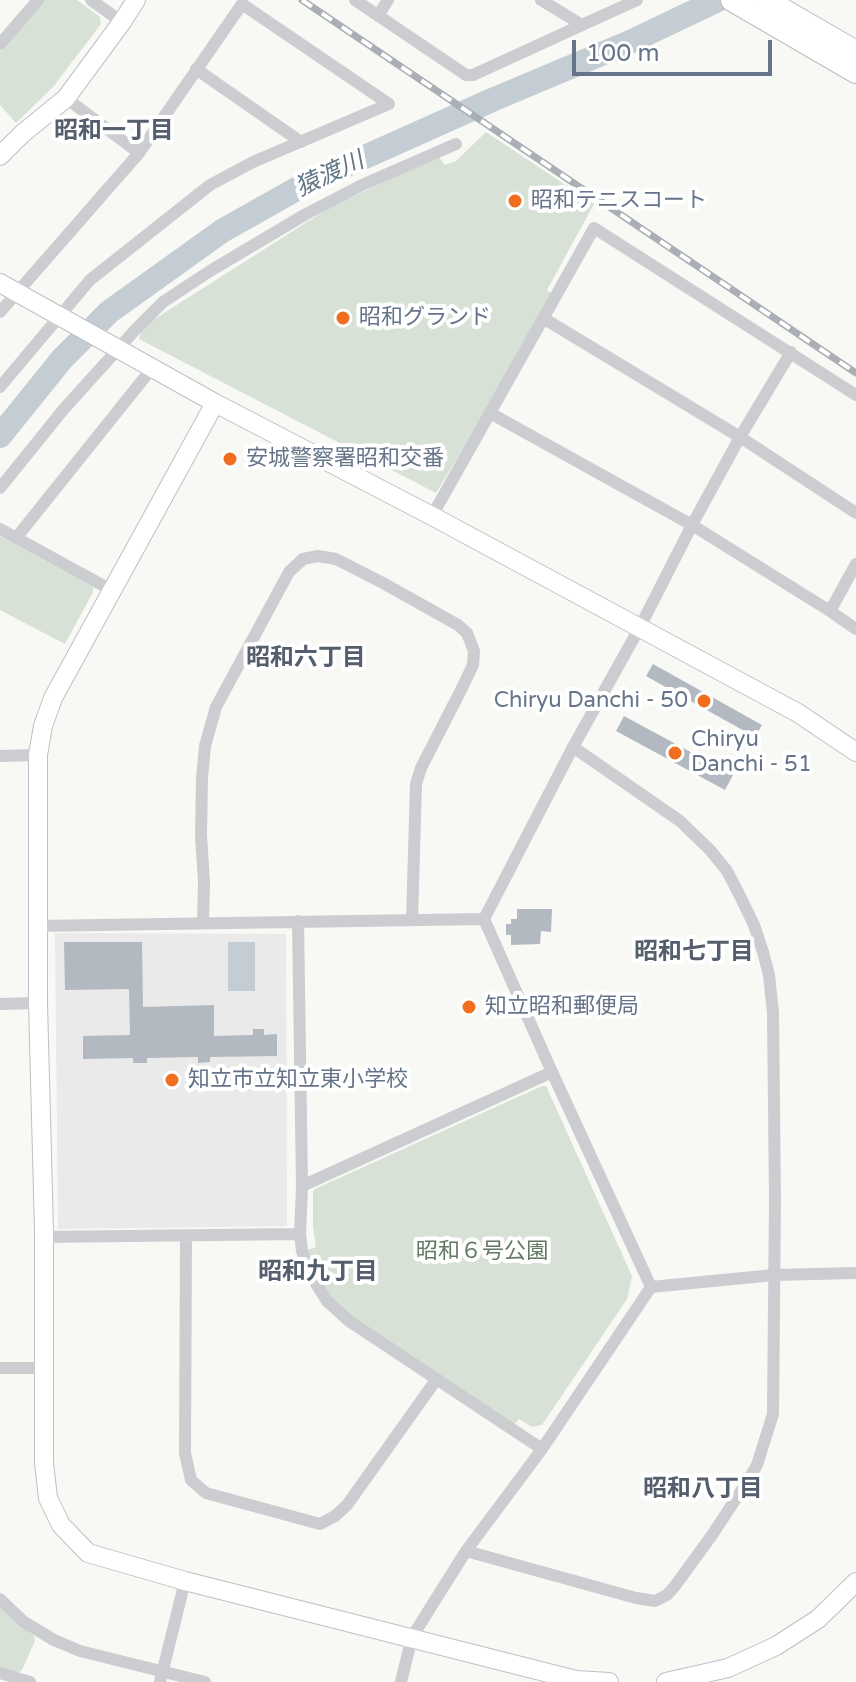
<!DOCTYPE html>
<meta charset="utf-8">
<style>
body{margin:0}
#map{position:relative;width:856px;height:1682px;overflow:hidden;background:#f8f8f5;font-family:"Varela Round",sans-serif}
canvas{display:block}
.scale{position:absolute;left:572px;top:40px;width:200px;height:36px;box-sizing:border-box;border:4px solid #657489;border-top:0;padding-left:10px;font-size:24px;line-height:28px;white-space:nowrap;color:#657489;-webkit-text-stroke:6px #fff;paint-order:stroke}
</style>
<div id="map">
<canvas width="856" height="1682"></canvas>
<div class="scale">100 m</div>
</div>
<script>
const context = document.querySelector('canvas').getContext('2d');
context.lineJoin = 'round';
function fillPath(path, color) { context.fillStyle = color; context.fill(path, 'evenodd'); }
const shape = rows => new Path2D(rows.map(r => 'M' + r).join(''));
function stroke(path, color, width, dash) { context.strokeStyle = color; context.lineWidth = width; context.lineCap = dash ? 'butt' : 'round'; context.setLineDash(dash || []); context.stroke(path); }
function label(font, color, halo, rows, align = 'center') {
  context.font = font + ' "Varela Round","Noto Sans JP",sans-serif'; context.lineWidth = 8; context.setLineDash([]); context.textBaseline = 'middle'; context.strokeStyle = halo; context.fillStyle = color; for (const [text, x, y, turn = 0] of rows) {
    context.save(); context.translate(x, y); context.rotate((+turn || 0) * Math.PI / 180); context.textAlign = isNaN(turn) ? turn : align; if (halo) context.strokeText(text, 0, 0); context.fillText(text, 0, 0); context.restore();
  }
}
fillPath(shape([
 [55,933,286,934,287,1226,58,1229]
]), '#e9eae9');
fillPath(shape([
 [44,0,77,0,100,17,101,24,53,87,16,123,0,105,0,52],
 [486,132,594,204,547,290,555,297,436,493,139,339,142,327,329,208,438,156,445,165,456,161],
 [0,536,93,587,93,592,65,644,0,610],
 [542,1086,546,1086,632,1276,627,1299,542,1425,532,1427,519,1419,514,1425,354,1318,329,1296,315,1273,307,1250,316,1247,313,1226,313,1192,315,1189],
 [0,1607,34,1636,35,1641,22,1670,17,1674,0,1669]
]), '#d8e1d6');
fillPath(shape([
 [228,942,255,942,255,991,228,991]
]), '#c4cdd4');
stroke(shape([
 [0,436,62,359,109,312,222,231,309,182,492,100,630,42,718,0]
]), '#c4cdd4', 24);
fillPath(shape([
 [653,664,762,725,755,737,646,676],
 [624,716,733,775,725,790,616,731],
 [517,909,552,909,551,932,541,931,540,944,511,945,511,935,506,935,506,924,511,924,511,919,517,919],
 [64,942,142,942,143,1007,214,1005,214,1036,253,1035,253,1029,264,1029,264,1035,277,1034,277,1056,210,1057,210,1062,198,1063,198,1057,196,1057,147,1058,147,1063,133,1063,133,1058,83,1059,83,1036,130,1035,129,989,65,990]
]), '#b3b9c0');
const secondary = shape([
 [0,156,22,134,66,98,122,22,136,0],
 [0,283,215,403,432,516,798,713,856,752],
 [215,403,53,698,43,726,38,755,38,1003,44,1231,44,1463,48,1498,61,1525,88,1553,185,1581,576,1680,609,1682],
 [666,1682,728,1668,776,1646,818,1619,856,1582]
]);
const highway = shape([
 [732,0,856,72],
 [766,0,856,52]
]);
stroke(secondary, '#bcc0c6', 20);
stroke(highway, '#babdc1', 24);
stroke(shape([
 [91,0,122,22],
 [355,0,466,75,473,75,582,25],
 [541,0,582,25,637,0],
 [378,16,388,0],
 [0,44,38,0],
 [196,69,301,142],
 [66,98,139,153],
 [0,312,139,153,242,4,389,104],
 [543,318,740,437,856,513],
 [0,387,90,280,210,185,253,162,389,104],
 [490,413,692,525,830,611,856,629],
 [0,488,63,410,136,329,163,302,210,271,306,214,362,185,456,144],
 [432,516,594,228,856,395],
 [0,529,113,591],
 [16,538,153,367],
 [830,611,856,564],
 [0,756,38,755],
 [298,921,302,1186,300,1234,302,1251,310,1274,327,1301,349,1321,542,1449,466,1551,412,1637,401,1682],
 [203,922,204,882,201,835,202,778,205,746,216,707,289,572,303,559,318,556,336,559,383,583,458,625,467,633,474,651,473,665,461,690,421,768,416,784,412,920],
 [37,926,484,919],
 [0,1004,38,1003],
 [302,1186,552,1072],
 [42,1237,300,1234],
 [186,1237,185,1453,191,1480,206,1493,320,1524,335,1516,347,1505,436,1380],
 [651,1287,552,1072,484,919,573,747,640,627,692,525,740,437,791,352],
 [651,1287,774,1275,856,1273],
 [0,1368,43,1368],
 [542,1449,651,1287],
 [466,1551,636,1598,655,1601,667,1595,675,1586,712,1535,747,1482,757,1465,773,1414,775,1201,773,1013,769,975,763,952,754,925,739,894,727,871,710,850,680,821,573,747],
 [0,1599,24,1622,54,1640,80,1651,205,1682],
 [0,1673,30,1682],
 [160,1682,185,1581]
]), '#cbcdd1', 12);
stroke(secondary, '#fff', 18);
stroke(highway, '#fff', 22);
const rail = shape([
 [302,0,856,373]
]);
stroke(rail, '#aaaeb5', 7);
stroke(rail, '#fff', 4, [12]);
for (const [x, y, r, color] of [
 [515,201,8,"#f06e1e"],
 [343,318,8,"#f06e1e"],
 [230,459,8,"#f06e1e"],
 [704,701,8,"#f06e1e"],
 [675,753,8,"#f06e1e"],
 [469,1007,8,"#f06e1e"],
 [172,1080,8,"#f06e1e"]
]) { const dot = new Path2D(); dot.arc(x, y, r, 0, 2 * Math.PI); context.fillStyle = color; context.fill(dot); stroke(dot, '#fff', 3); }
label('22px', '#657489', '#fff', [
 ["昭和テニスコート",531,201],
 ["昭和グランド",359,318],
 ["安城警察署昭和交番",246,459],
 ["Chiryu Danchi - 50",688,701,"right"],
 ["Chiryu",691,740],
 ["Danchi - 51",691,765],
 ["知立昭和郵便局",485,1007],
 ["知立市立知立東小学校",188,1080]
], 'left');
label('22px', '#627a61', '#fff', [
 ["昭和６号公園",482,1252]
]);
label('bold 24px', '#545e6d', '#fff', [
 ["昭和一丁目",114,132],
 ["昭和六丁目",306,659],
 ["昭和七丁目",694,953],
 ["昭和九丁目",318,1273],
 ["昭和八丁目",703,1490]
]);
label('italic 24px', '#617584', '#fff', [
 ["猿渡川",330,175,-25]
]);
</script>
